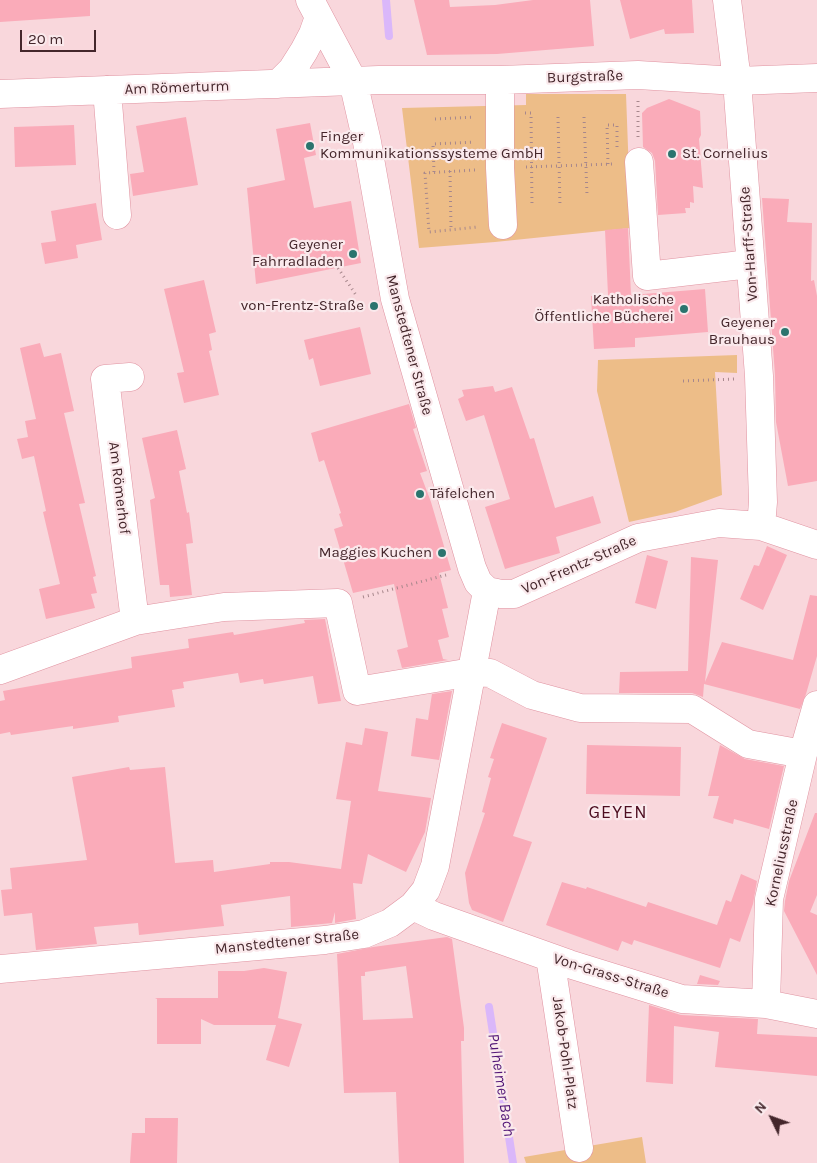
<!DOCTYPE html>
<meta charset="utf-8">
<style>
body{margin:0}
#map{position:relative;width:817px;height:1163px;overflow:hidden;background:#f9d7dc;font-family:Karla,sans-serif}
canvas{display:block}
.north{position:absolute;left:747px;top:1093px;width:50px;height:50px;-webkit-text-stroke:4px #fae9ec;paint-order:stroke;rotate:312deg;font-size:14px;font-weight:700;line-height:20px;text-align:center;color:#44262b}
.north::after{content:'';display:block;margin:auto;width:18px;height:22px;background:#44262b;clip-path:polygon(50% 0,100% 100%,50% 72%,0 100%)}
.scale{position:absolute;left:20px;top:30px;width:76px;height:22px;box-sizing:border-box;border:2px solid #44262b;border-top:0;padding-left:6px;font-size:15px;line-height:18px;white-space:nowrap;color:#44262b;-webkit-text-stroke:4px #fae9ec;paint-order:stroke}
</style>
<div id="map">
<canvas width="817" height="1163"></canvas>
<div class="north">N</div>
<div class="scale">20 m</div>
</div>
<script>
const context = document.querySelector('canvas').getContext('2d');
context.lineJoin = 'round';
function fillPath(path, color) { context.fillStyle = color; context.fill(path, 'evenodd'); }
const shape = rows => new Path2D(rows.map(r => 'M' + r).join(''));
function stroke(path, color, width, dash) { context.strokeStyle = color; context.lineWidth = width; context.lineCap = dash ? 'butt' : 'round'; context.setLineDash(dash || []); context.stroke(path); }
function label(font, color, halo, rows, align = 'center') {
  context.font = font + ' Karla,sans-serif'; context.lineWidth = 4.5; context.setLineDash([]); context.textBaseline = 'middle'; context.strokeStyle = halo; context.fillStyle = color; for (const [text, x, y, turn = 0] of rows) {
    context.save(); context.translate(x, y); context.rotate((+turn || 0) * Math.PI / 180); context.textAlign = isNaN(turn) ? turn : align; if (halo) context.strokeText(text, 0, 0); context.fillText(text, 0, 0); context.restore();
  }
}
fillPath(shape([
 [526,94,626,94,631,228,495,242,419,248,402,108,526,105],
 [737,355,737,373,715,372,722,495,675,512,629,522,597,391,598,360],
 [642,1137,646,1163,526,1163,524,1157]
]), '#edbd88');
stroke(shape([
 [386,0,389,36],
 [489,1007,513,1163]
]), '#dab7fa', 8);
fillPath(shape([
 [0,0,90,0,90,16,0,22],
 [414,0,449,0,450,7,495,5,533,0,590,0,594,46,497,54,427,55],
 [620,0,692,0,694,33,665,34,664,29,630,39],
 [669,99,700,111,701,135,699,139,703,188,693,186,694,203,690,202,690,208,685,208,686,213,658,215,655,161,652,153,643,147,642,113,647,108],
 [186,117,198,185,133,196,130,174,144,172,136,126],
 [310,123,316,155,304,158,314,208,351,201,361,263,256,284,247,188,285,180,276,129],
 [74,125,76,165,15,167,14,127],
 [762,198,789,199,787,222,812,223,811,281,814,280,817,296,817,481,788,486,776,422,775,375],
 [96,203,102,240,76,245,78,258,45,264,41,243,56,241,51,211],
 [628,228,631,295,705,289,708,332,635,338,635,347,594,349,591,296,608,295,605,230],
 [204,280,216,332,209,334,212,350,209,351,219,395,184,403,177,373,184,372,164,289],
 [360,327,371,374,320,386,313,358,309,360,304,340],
 [40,343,44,357,61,353,74,411,64,413,85,503,79,504,96,576,93,577,97,593,91,594,95,608,46,619,39,589,60,584,43,512,46,511,34,456,22,459,17,439,28,437,25,421,36,419,20,348],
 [493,386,495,392,512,387,530,439,534,438,555,508,593,496,601,523,556,537,560,553,505,569,485,507,510,499,484,415,466,421,458,399,464,396,462,390],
 [409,404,416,428,413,429,427,471,420,473,431,502,451,570,439,573,448,608,442,609,449,637,438,640,443,659,448,660,402,668,397,650,408,647,394,584,353,593,334,529,343,526,339,514,341,513,324,460,319,462,311,433],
 [177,430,186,469,179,471,187,513,189,512,193,543,186,544,192,595,170,597,169,585,160,585,150,500,155,498,142,438],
 [767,546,787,555,763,610,740,599,754,565,759,566],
 [647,555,668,561,656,609,635,603],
 [691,557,718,560,705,682,722,642,793,660,810,595,817,596,817,656,806,694,800,709,704,684,703,697,692,693,619,693,620,672,688,671],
 [325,619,341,701,318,704,313,676,264,684,263,679,240,683,238,673,183,682,184,688,172,690,175,707,118,716,119,722,73,729,73,726,11,735,10,732,0,734,0,701,5,700,3,691,132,668,131,657,189,648,188,639,233,632,234,635,305,623,304,620],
 [452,691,439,760,411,756,416,718,428,720,432,694],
 [502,723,547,738,513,836,532,842,503,922,472,910,469,903,465,873,485,813,482,812,491,778,488,777,494,759,490,758],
 [365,728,388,732,378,791,431,798,425,832,406,872,368,854,362,884,353,883,356,919,335,923,335,912,332,923,291,927,290,896,221,905,224,926,139,935,138,923,94,927,97,944,36,950,32,913,4,916,1,890,12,889,10,868,87,860,72,777,129,767,130,770,165,767,175,863,213,860,214,872,270,864,270,862,289,862,341,869,351,801,336,799,346,742,362,745],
 [587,745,681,747,680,796,586,794],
 [720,745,745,759,784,766,769,829,734,819,733,824,713,818,719,796,708,796],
 [815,813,817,813,817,895,810,912,817,915,817,975,784,911,785,901,789,881],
 [741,874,757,881,753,904,740,942,730,938,720,968,634,940,632,945,622,941,618,951,546,925,562,882,586,889,587,887,646,907,648,902,717,925,726,900,731,902],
 [447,937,452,939,464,1028,464,1041,461,1041,464,1163,399,1163,396,1092,344,1093,337,954,373,947],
 [406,966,413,1018,363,1020,361,976,365,976,365,972],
 [264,968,287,972,278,1018,302,1024,289,1067,266,1060,276,1025,214,1025,201,1019,201,1044,157,1044,157,999,155,998,218,998,218,971,244,971],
 [700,975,720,981,718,985,697,984],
 [649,1005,681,1015,758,1019,757,1034,817,1037,817,1076,715,1067,719,1032,674,1026,673,1084,646,1082],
 [145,1118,178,1118,177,1163,130,1163,132,1133,145,1133]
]), '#faabb9');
const minor = shape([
 [310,0,353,81,367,142,395,299,472,568,478,582,487,591,501,594,514,594,638,538,719,523,761,526,817,545],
 [727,0,737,81,759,376,763,502,761,526],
 [500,80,500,168,503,225],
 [278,84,292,70,304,51,313,34,319,17],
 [107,90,117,215],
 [0,94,379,80,500,80,638,75,737,81,817,78],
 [639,162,647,276,750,264],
 [130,377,105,379,135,621],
 [0,670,135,621,224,607,338,603,357,691,472,672,490,673,532,695,580,708,692,709,748,744,803,754],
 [413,906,434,916,569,964,682,999,766,1004,817,1014],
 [550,957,579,1148],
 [0,969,325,940,364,934,390,923,413,906,426,890,435,866,487,591],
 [766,1004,769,899,803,754,817,705]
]);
stroke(minor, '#e093a1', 29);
stroke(shape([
 [638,101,638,137],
 [525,113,531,113,532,206],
 [558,117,560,207],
 [584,117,587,195],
 [435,119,474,117],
 [608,164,607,125,617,125,617,147],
 [526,167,612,164],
 [475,170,425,173,429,232,478,227],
 [450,171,451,229],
 [434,172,433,144,474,142],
 [338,268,356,295],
 [683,381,734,379],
 [363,597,446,575]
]), '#a7878c', 3, [1, 4]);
stroke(minor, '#fff', 28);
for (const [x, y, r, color] of [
 [310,146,5,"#2b746e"],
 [672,154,5,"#2b746e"],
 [353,254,5,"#2b746e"],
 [374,306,5,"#2b746e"],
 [684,309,5,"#2b746e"],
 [785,332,5,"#2b746e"],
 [420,494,5,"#2b746e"],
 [442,553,5,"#2b746e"]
]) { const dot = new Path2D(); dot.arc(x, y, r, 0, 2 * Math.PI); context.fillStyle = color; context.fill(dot); stroke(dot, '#fae9ec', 2); }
label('15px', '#44262b', '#fae9ec', [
 ["Burgstraße",585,77,-2],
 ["Am Römerturm",177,88,-2],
 ["Von-Harff-Straße",749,244,-94],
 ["Manstedtener Straße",409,345,75],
 ["Am Römerhof",119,488,83],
 ["Von-Frentz-Straße",579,565,-24],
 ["Korneliusstraße",782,853,-78],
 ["Manstedtener Straße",287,942,-6],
 ["Von-Grass-Straße",611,976,17],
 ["Jakob-Pohl-Platz",565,1053,82]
]);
label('15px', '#44262b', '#fae9ec', [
 ["Finger",320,137,"left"],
 ["Kommunikationssysteme GmbH",320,154,"left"],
 ["St. Cornelius",682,154,"left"],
 ["Geyener",343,245],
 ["Fahrradladen",343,262],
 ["Katholische",674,300],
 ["Öffentliche Bücherei",674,317],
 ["von-Frentz-Straße",364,306],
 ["Geyener",775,323],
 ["Brauhaus",775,340],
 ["Täfelchen",430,494,"left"],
 ["Maggies Kuchen",432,553]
], 'right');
label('italic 16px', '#511576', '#fae9ec', [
 ["Pulheimer Bach",501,1085,81]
]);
context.letterSpacing = '1px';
label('18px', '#4d0d20', '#fae9ec', [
 ["GEYEN",618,813]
]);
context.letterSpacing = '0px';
</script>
